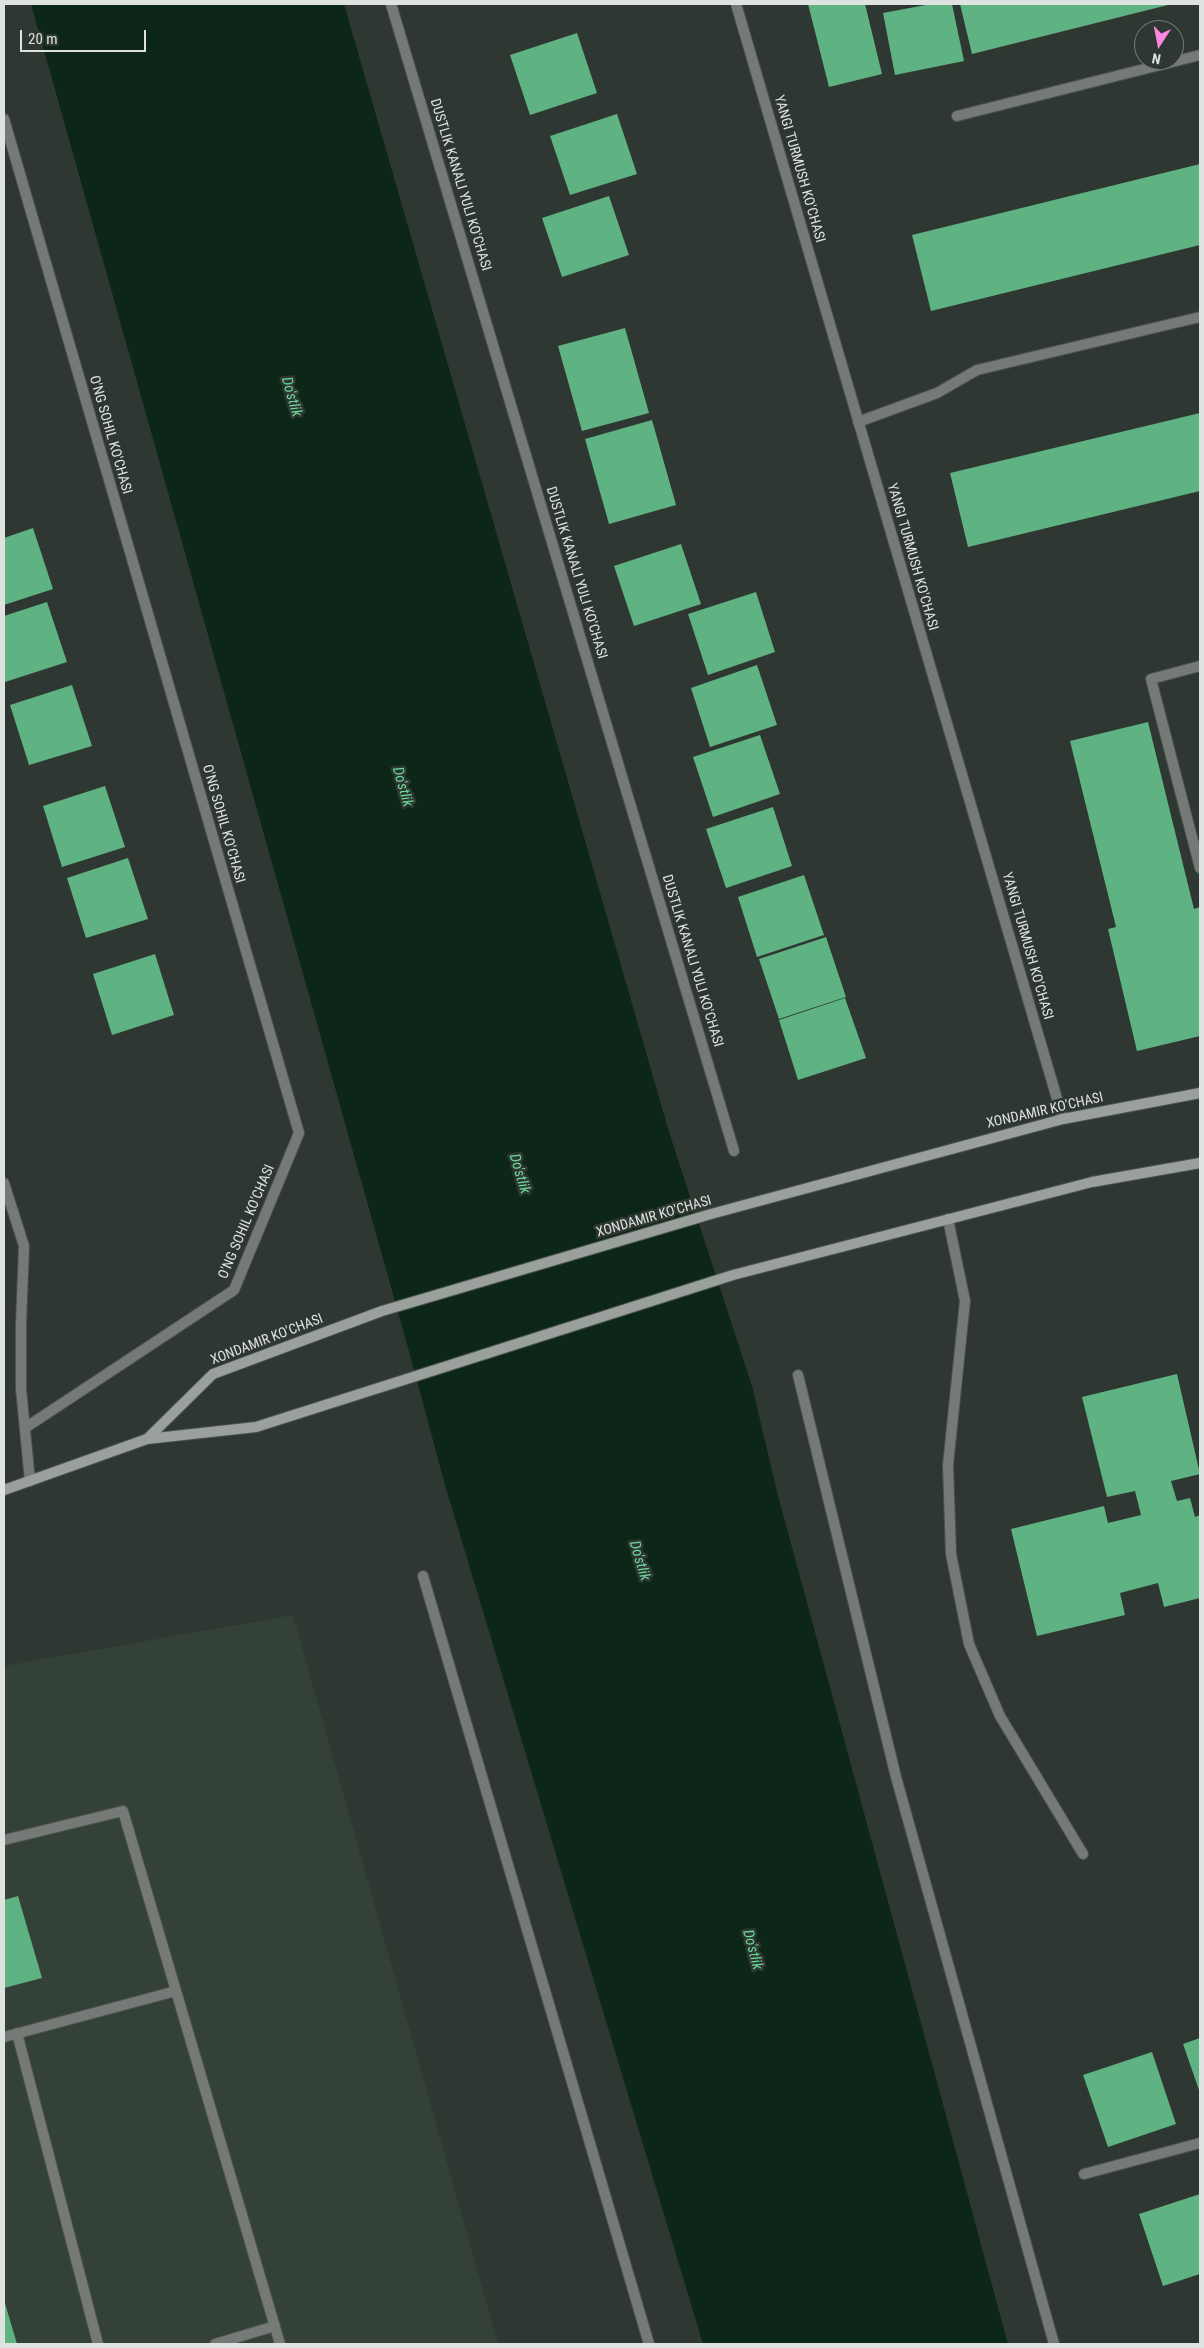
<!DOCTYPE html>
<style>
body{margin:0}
#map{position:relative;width:1204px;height:2348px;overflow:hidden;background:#2f3732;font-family:"Roboto Condensed",sans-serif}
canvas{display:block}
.frame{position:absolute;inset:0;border:5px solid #dee3df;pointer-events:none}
.north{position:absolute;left:1134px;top:20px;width:50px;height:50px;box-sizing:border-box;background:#2f3732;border:1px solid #757c77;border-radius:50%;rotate:191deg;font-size:14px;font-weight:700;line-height:20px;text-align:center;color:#dee3df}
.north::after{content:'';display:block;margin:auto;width:18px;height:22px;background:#fd86e2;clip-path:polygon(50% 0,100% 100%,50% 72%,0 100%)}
.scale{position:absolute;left:20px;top:30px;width:126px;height:22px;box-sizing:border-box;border:2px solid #dee3df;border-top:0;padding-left:6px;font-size:15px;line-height:18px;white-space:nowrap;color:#dee3df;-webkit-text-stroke:4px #2f3732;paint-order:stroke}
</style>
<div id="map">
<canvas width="1204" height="2348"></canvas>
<div class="frame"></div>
<div class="north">N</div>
<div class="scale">20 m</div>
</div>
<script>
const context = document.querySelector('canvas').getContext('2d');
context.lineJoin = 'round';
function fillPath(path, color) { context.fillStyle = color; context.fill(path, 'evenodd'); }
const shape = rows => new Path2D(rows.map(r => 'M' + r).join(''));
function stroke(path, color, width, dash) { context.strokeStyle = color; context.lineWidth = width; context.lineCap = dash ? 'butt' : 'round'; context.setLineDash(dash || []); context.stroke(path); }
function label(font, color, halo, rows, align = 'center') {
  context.font = font + ' "Roboto Condensed",sans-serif'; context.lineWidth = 5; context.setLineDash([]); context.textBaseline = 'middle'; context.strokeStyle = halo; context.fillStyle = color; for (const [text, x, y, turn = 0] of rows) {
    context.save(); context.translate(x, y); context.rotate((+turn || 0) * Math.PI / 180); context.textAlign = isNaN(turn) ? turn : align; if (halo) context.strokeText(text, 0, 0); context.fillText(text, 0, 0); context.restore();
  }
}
fillPath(shape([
 [293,1615,498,2344,4,2344,4,1666]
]), '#334138');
fillPath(shape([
 [31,4,344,4,669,1132,752,1386,777,1492,1008,2344,703,2344,445,1485,412,1362]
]), '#0c2718');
fillPath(shape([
 [808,4,865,4,882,74,829,87],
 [931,4,952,4,964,61,895,75,883,13],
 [960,4,1172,4,972,54],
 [577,33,597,93,530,115,510,55],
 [617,114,637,174,570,195,550,136],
 [1200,164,1200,245,931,311,912,235],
 [609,196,629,255,562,277,542,218],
 [625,328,649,413,582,431,558,346],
 [1200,413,1200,491,968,547,950,473],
 [652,420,676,505,609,524,585,439],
 [33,528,53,589,4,605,4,538],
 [681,544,701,604,634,626,614,566],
 [756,592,775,652,708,675,688,614],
 [47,602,67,662,5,682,4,616],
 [757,665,777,725,710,747,691,688],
 [72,685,92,746,29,765,10,705],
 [1148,722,1194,909,1200,907,1200,1036,1137,1051,1108,929,1116,927,1070,741],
 [760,735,780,794,713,817,693,757],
 [105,786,125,847,62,867,43,806],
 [773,807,792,866,726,888,706,829],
 [128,858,148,919,86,938,67,878],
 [804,875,824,935,757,957,738,897],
 [826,937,846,997,779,1019,759,959],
 [155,954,174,1015,112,1035,93,974],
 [845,998,866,1058,798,1080,779,1020],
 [1177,1374,1200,1474,1171,1481,1177,1501,1190,1498,1195,1517,1200,1515,1200,1598,1164,1607,1158,1583,1120,1593,1125,1615,1037,1636,1011,1529,1104,1506,1108,1523,1141,1515,1135,1491,1107,1497,1082,1397],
 [18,1896,42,1978,4,1988,4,1900],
 [1200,2038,1200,2093,1183,2044],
 [1152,2052,1176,2124,1108,2147,1083,2075],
 [1200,2194,1200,2274,1163,2286,1139,2214],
 [4,2300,17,2344,4,2344]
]), '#5fb382');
const service = shape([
 [948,1219,965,1301,948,1465,951,1554,969,1644,1000,1716,1083,1854]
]);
const pedestrian = shape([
 [798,1375,896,1777,1054,2344],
 [423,1576,649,2344]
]);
const minor = shape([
 [391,4,734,1151],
 [736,4,1063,1119],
 [957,116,1200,55],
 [4,119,299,1133,234,1290,25,1428],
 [858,422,937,393,977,370,1200,317],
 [1200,666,1151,679,1200,868],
 [4,1183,24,1246,21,1324,21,1389,30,1481],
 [4,1840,123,1811,280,2344],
 [17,2033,98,2344],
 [4,2037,176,1991],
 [1084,2174,1200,2143],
 [215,2344,275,2326]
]);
const secondary = shape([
 [147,1439,213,1374,382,1311,711,1214,1063,1119,1200,1093],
 [4,1490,147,1439,256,1427,733,1275,1092,1182,1200,1163]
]);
stroke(service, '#4b534e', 12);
stroke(pedestrian, '#4b534e', 12);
stroke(minor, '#4b534e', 12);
stroke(secondary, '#4b534e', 12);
stroke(service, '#767a77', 10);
stroke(pedestrian, '#767a77', 10);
stroke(minor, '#767a77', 10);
stroke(secondary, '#9aa19c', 10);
label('14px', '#dee3df', '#2f3732', [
 ["YANGI TURMUSH KO'CHASI",799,169,74],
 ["DUSTLIK KANALI YULI KO'CHASI",460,185,73],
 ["O'NG SOHIL KO'CHASI",110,435,74],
 ["YANGI TURMUSH KO'CHASI",912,557,74],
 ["DUSTLIK KANALI YULI KO'CHASI",576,573,73],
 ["O'NG SOHIL KO'CHASI",223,824,74],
 ["YANGI TURMUSH KO'CHASI",1027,946,74],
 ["DUSTLIK KANALI YULI KO'CHASI",692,961,73],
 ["XONDAMIR KO'CHASI",1045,1111,-13],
 ["XONDAMIR KO'CHASI",654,1217,-16],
 ["O'NG SOHIL KO'CHASI",247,1222,-67],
 ["XONDAMIR KO'CHASI",267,1340,-21]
]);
label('italic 15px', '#68d998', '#2f3732', [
 ["Do'stlik",291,397,74],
 ["Do'stlik",402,787,74],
 ["Do'stlik",519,1174,73],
 ["Do'stlik",639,1561,73],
 ["Do'stlik",752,1950,75]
]);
</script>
